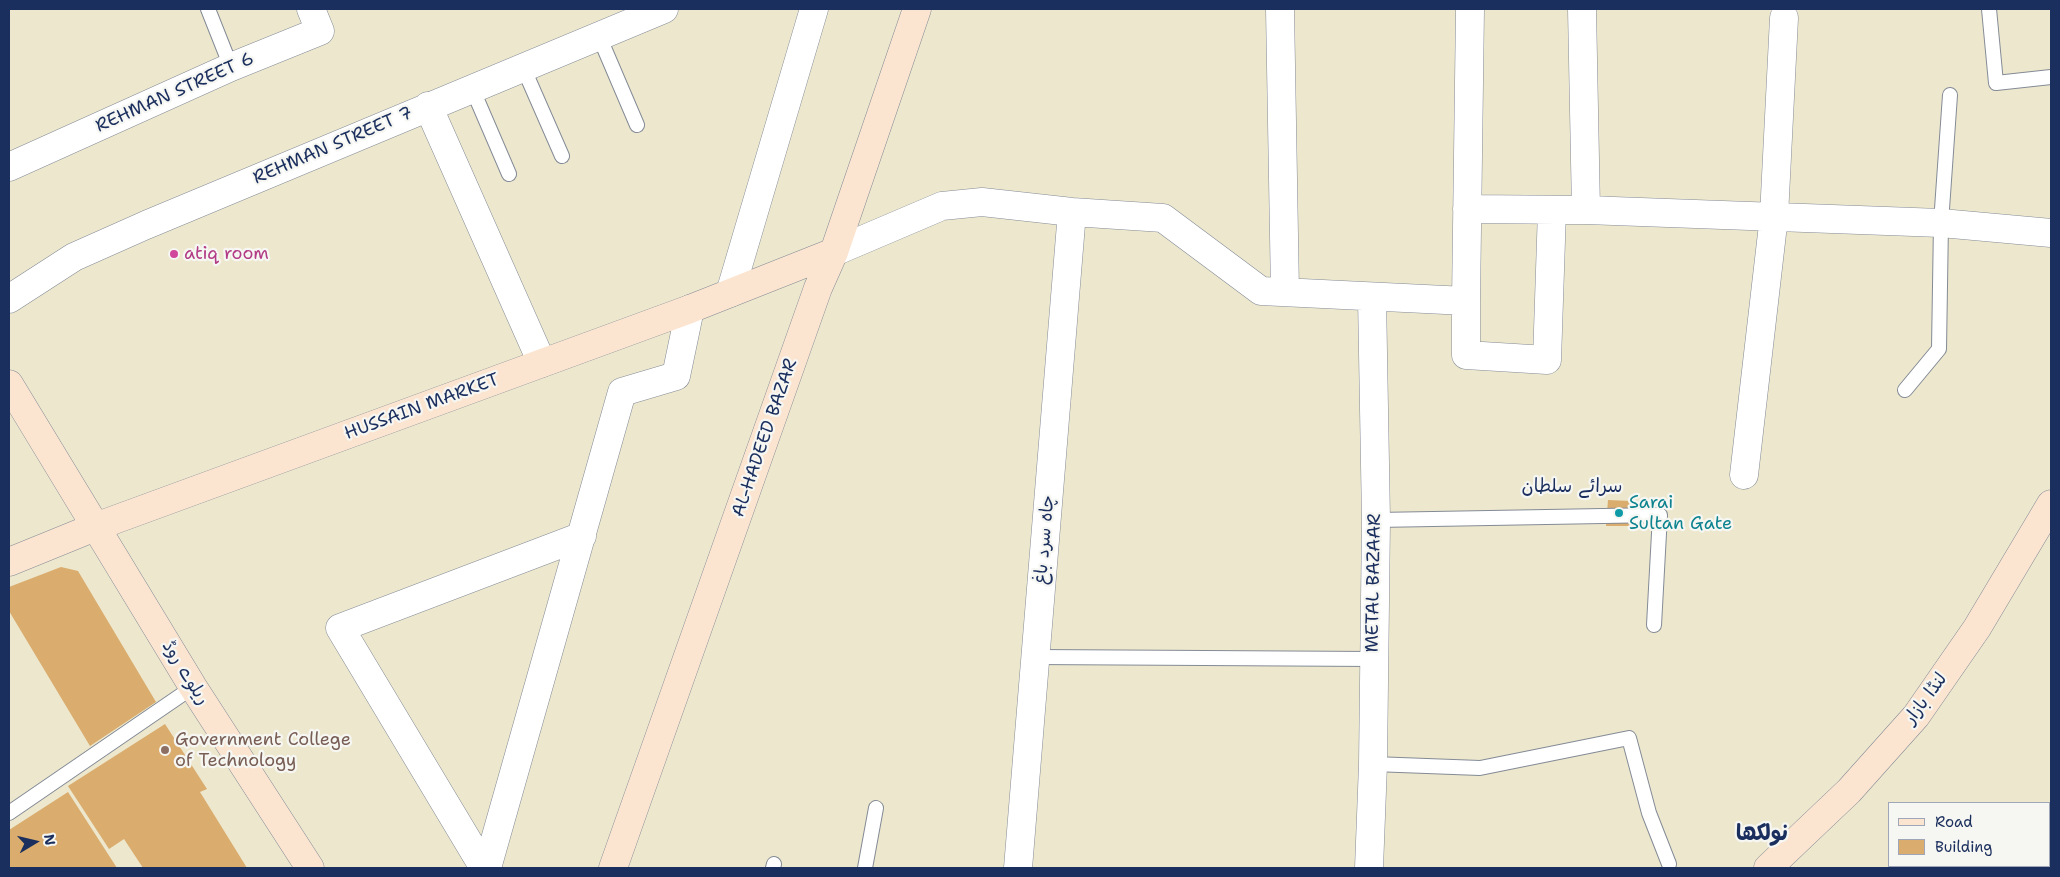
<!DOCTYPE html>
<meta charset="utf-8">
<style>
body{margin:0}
#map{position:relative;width:2060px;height:877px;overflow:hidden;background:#ece7cd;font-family:"Shantell Sans",sans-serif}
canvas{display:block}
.frame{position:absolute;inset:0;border:10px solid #1b2f5e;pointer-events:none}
.legend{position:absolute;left:1888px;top:802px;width:162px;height:65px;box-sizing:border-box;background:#f6f6f2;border:1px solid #9ea6b7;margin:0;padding:6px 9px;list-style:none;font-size:15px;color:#1b2f5e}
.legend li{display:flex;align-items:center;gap:10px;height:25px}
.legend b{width:25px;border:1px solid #9ea6b7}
.north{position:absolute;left:10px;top:817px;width:50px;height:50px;-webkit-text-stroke:4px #f6f6f2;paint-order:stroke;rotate:81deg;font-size:14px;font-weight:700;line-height:20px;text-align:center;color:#1b2f5e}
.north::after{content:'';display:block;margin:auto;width:18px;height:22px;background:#1b2f5e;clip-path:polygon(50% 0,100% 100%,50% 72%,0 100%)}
</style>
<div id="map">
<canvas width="2060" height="877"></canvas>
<div class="frame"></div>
<ul class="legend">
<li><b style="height:6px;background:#fce5d0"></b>Road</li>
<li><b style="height:14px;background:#daac6d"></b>Building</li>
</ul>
<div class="north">N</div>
</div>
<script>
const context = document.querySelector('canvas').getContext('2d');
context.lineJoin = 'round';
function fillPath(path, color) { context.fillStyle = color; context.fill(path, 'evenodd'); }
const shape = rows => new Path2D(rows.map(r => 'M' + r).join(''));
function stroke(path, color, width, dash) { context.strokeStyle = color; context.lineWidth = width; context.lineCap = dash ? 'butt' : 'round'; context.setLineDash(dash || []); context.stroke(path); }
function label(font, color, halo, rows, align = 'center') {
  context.font = font + ' "Shantell Sans","Playpen Sans Arabic",sans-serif'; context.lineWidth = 4.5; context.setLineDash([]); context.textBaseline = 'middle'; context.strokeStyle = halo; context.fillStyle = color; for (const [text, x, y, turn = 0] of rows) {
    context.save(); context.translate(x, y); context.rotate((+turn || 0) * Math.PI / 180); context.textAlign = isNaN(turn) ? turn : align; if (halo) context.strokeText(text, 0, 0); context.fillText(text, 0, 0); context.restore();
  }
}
fillPath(shape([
 [1608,500,1631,501,1630,526,1606,526],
 [61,567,78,571,156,702,90,746,9,611,9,587],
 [165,724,207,789,200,792,247,868,143,868,124,839,109,849,68,786],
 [68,792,117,868,9,868,9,830]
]), '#daac6d');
const lane = shape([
 [208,9,231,67],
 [1989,9,1996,83,2051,77],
 [599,36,637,125],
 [523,67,562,156],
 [472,88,509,174],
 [1905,390,1939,349,1941,223,1950,95],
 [1376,520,1660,515,1654,625],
 [1035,657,1373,659],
 [1373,764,1480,768,1629,738,1649,813,1669,864],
 [9,813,193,687],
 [773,868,774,864],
 [865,868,876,808]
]);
const street = shape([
 [1280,9,1285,292],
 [428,106,542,363],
 [9,167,231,67,320,31,311,9],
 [1467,209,1586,210,1582,9],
 [1586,210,1941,223,2051,233],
 [834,252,942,206,982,202,1072,212,1163,218,1261,291,1466,301,1466,355,1547,360,1552,210],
 [730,293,814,9],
 [9,299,74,257,146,225,664,9],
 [1466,301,1470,9],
 [1744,475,1774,216,1784,18],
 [484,868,340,628,582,536],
 [487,868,622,392,676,376,690,309],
 [1018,868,1072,212],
 [1369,868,1373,764,1376,520,1372,297]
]);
const secondary = shape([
 [9,384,193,687,310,868],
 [9,562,95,527,690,309,834,252],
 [613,868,818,288,834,252,917,9],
 [1768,868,1849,791,1916,716,1977,628,2051,504]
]);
stroke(lane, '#848b96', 16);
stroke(street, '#848b96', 29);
stroke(secondary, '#848b96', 29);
stroke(lane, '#fff', 14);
stroke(street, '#fff', 28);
stroke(secondary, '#fce5d0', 28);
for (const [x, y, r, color] of [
 [174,254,5,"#d1479c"],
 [1619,513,5,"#0f9aa8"],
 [165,750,5,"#8d6e63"]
]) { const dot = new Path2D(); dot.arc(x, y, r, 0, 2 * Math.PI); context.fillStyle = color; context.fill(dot); stroke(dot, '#f6f6f2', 2); }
label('18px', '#1b2f5e', '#f6f6f2', [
 ["REHMAN STREET 6",175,93,-24],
 ["REHMAN STREET 7",333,146,-23],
 ["HUSSAIN MARKET",422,407,-20],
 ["AL-HADEED BAZAR",765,438,-71],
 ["چاہ سرد باغ",1045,540,-85],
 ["METAL BAZAAR",1374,583,-89],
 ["ریلوے روڈ",185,673,58],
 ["لنڈا بازار",1926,699,-53]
]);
label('18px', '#b23c85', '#f6f6f2', [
 ["atiq room",184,254]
], 'left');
label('18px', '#0d838f', '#f6f6f2', [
 ["Sarai",1629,503],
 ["Sultan Gate",1629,524]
], 'left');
label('18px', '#785e54', '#f6f6f2', [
 ["Government College",175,740],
 ["of Technology",175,761]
], 'left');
label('19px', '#1b2f5e', '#f6f6f2', [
 ["سرائے سلطان",1572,487]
]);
label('bold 22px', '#1b2f5e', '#f6f6f2', [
 ["نولکھا",1762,834]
]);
</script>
